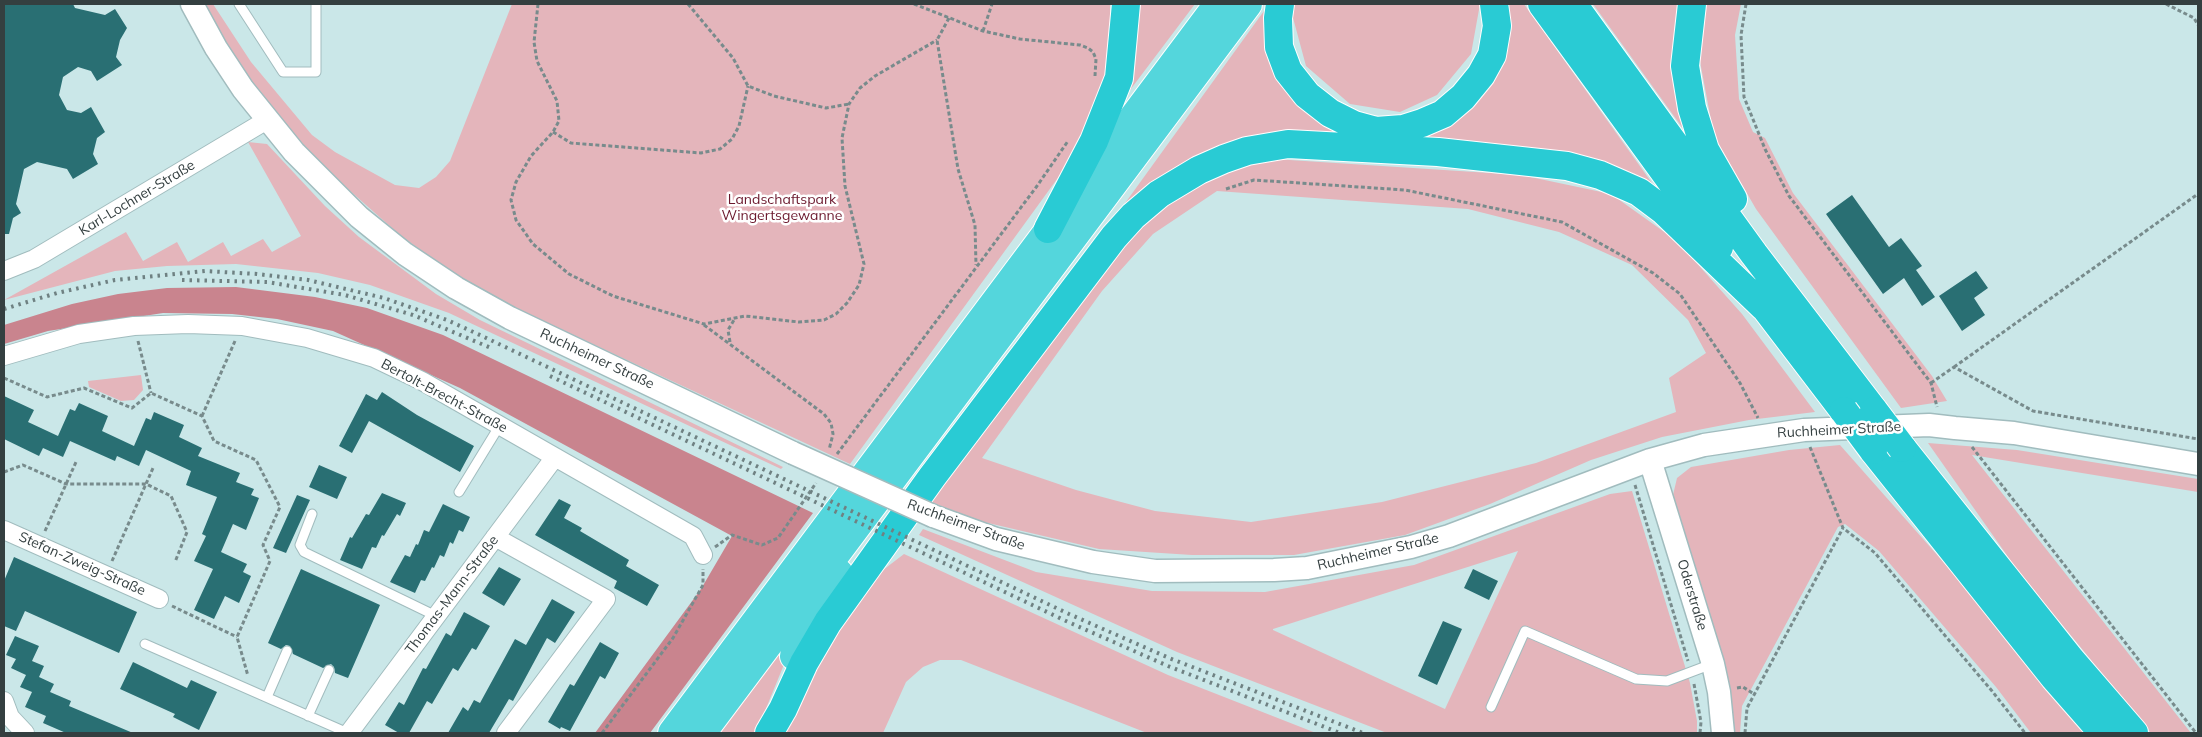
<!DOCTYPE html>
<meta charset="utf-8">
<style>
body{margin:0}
#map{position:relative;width:2202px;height:737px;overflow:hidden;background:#cae7e8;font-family:Mulish,sans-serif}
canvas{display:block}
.frame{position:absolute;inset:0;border:5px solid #343f40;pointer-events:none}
</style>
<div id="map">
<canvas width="2202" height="737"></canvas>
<div class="frame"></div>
</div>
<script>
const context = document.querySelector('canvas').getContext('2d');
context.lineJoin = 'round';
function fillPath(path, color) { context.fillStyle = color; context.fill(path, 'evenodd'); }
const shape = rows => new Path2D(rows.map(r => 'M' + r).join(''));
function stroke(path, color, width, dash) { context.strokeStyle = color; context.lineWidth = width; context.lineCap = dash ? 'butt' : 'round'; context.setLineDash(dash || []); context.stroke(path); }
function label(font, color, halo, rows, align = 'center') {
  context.font = font + ' Mulish,sans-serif'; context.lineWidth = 5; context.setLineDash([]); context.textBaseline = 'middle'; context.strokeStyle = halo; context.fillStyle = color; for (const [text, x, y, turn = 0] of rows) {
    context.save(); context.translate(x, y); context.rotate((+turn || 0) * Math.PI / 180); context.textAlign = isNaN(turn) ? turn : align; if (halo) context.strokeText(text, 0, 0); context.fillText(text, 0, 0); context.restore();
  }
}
fillPath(shape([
 [203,4,213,4,251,62,312,135,335,152,395,185,419,188,436,177,450,161,512,4,1110,4,1110,44,1104,84,1088,128,1060,175,850,464,511,306,450,271,401,236,323,167,271,109,242,70],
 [1133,4,1195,4,1124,98],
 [1269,4,1269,38,1344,128,1459,111,1505,4,1524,4,1657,190,1311,134,1110,224],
 [1295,4,1480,4,1471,54,1437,95,1400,112,1350,104,1306,66,1292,14],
 [1593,4,1681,4,1697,148],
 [1703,4,1741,4,1735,35,1739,99,1753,132,1765,138,1793,193,1932,376,1947,401,1901,408,1756,209,1714,136,1695,35],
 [248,142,267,144,325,206,359,237,436,294,480,320,783,467,781,469,449,313,370,285,318,273,236,264,167,266,115,271,4,300,126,232,143,261,177,242,188,262,223,242,231,256,263,239,272,252,301,236],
 [1274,159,1521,175,1611,194,1677,241,1742,314,1815,412,1749,420,1662,437,1591,460,1490,504,1405,535,1294,555,1192,555,1099,549,971,519,927,500,1122,243,1154,209,1236,165],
 [1217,191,1468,209,1559,232,1632,265,1688,320,1706,353,1669,378,1676,412,1536,463,1382,502,1251,522,1155,511,1076,490,982,458,1102,291,1153,234],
 [141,375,143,390,134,400,121,401,89,387,88,381],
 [1928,443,2017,450,2198,479,2198,492,1972,455,2191,733,2151,733,2018,571],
 [1840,445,1954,574,2085,733,2031,733,1996,687,1879,551,1845,524,1838,527,1742,706,1740,733,1731,733,1728,681,1673,495,1677,478,1691,467,1789,450],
 [1632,491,1690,683,1697,721,1697,733,1387,733,1177,652,919,535,923,529,1036,572,1152,591,1265,592,1414,565,1610,494],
 [1518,551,1445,709,1273,630,1273,629],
 [904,554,1168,675,1316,733,1147,733,961,660,940,660,923,667,906,682,883,733,786,733,822,649,870,580],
 [805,613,756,733,715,733]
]), '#e4b5bb');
fillPath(shape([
 [236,287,315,297,367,308,443,335,813,513,650,733,595,733,701,589,732,536,460,388,333,331,277,319,232,314,163,313,48,331,4,344,4,325,72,304,118,294,167,288]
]), '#c9848e');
fillPath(shape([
 [4,4,73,4,75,8,105,15,115,9,127,28,120,40,116,57,122,65,97,81,91,71,78,67,63,77,59,95,67,110,81,113,91,107,105,132,97,138,93,154,98,164,73,179,67,169,37,162,24,169,16,204,21,213,13,218,9,234,4,234],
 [1852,195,1889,247,1901,238,1922,266,1916,270,1935,297,1922,306,1904,278,1883,294,1826,214],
 [1976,271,1988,288,1974,298,1985,315,1962,331,1939,296],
 [382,392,417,415,474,446,460,472,369,421,352,453,339,446,366,394,377,400],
 [4,396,34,410,28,422,58,436,70,409,75,411,79,403,108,416,102,431,134,446,146,418,151,420,154,412,184,425,179,437,202,448,198,456,240,473,236,482,254,489,251,495,259,498,246,530,233,524,221,552,247,564,243,572,251,576,239,603,225,596,214,619,194,610,213,569,194,561,206,536,202,534,217,497,186,485,191,471,146,450,139,466,117,456,115,461,70,441,63,457,43,448,39,456,4,439],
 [319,465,347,477,337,499,309,487],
 [382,493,406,503,400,516,397,514,384,536,382,535,376,548,372,547,362,569,340,560,350,537,352,538,366,514,369,515],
 [297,495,310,500,286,553,273,548],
 [559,499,571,505,564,518,582,528,580,531,629,560,626,566,659,585,647,606,614,588,617,581,535,535],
 [443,504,470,517,463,532,459,530,453,544,450,542,444,557,440,555,434,568,432,567,425,581,421,580,415,593,390,582,405,555,410,557,416,544,418,545,424,530,429,532],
 [14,557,137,612,119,653,25,611,16,631,4,626,4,581],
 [499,567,521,579,504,606,482,593],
 [301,569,380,605,348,678,335,673,334,667,331,664,323,668,293,654,290,646,286,645,281,649,268,643],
 [1473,569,1498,581,1489,600,1464,588],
 [552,599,575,612,555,643,547,638,513,701,509,699,489,733,448,733,463,707,468,711,474,700,480,703,515,639,526,645],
 [464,612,490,626,476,650,472,648,458,671,453,668,432,704,427,701,409,733,399,733,385,725,399,702,404,705,423,668,426,669,446,633,451,636],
 [1443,621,1462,629,1437,685,1418,676],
 [15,636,39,646,32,661,44,666,39,677,54,684,50,692,71,701,69,706,133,733,66,733,43,723,46,716,25,707,32,692,20,687,26,675,11,668,16,659,6,655],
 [600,642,619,653,605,679,600,676,570,731,561,727,560,729,548,722,570,684,574,686],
 [133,662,187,688,191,680,217,692,199,730,173,717,175,714,120,689]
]), '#296f73');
const service = shape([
 [239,4,283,72,316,72,316,4],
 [459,492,500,425],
 [312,514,300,545,304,552,436,616],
 [145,644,348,733],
 [267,697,287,651],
 [1491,707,1525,631,1636,679,1667,681,1712,664],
 [308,716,329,670]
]);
const minor = shape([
 [4,271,34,259,267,120],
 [4,356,79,334,134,326,188,324,242,326,307,338,374,358,422,381,693,536,703,555],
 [4,530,159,599],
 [495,537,606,599,506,733],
 [4,701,10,717,25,733],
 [349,733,555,457]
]);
const tertiary = shape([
 [192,4,216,48,243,89,294,152,359,217,405,254,456,288,510,318,793,453],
 [1650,460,1713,664,1719,692,1723,733],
 [933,516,996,539,1093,562,1155,571,1274,570,1307,568,1411,547,1449,536,1650,460,1704,445,1804,430,1929,425,1955,428,2014,433,2198,464]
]);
const trunk = shape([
 [794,656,839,573],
 [672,733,1218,4],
 [702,733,1248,4]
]);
const motorway = shape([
 [1280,4,1278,18,1279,47,1288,71,1307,95,1330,113,1354,125,1376,131,1403,129,1422,123,1443,114,1463,97,1481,75,1492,55,1497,26,1494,4],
 [1542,4,1719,247],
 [1573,4,1754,254,1874,411],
 [1692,4,1685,66,1692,108,1705,150,1733,199],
 [1048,229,1094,141,1119,78,1126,4],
 [1754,293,1844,411],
 [1902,448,2071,660,2134,733],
 [1873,450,2054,677,2103,733],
 [769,733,783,709,804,663,828,622,932,477,1114,237,1133,216,1159,194,1199,170,1224,159,1247,151,1288,144,1438,152,1567,166,1600,175,1639,192,1663,210,1764,307]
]);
stroke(service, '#a1bcbe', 11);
stroke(minor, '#a1bcbe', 20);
stroke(tertiary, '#a1bcbe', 25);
stroke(trunk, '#fff', 30);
stroke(motorway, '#fff', 30);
stroke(shape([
 [538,4,534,42,537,61,557,101,559,121,553,132,531,156,516,182,511,200,516,220,533,244,569,274,613,296,704,324,745,316,799,322,824,320,836,314,847,303,859,285,864,264,845,186,842,138,849,104,860,88,875,76,937,40],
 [688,4,733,58,748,86,774,96,826,108,849,104],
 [914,4,983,31,1020,39,1080,45,1088,48,1093,52,1096,59,1095,76],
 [1746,4,1741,35,1744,97,1765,149,1789,196,1931,383,1937,407],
 [2166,4,2194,18,2198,25],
 [949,18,937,40,958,169,975,225,976,265],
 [983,31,992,4],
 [553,132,571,143,701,153,720,149,732,139,739,126,748,86],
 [1226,189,1254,180,1405,190,1562,222,1653,273,1680,294,1740,383,1758,418],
 [704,325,824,414,831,423,833,434,829,450],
 [138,341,151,393],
 [730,342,728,330,734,320],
 [1954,367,2198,194],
 [4,378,47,397,84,388,132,408,151,393,202,416,214,441,256,460,280,507,263,545,270,561,237,637,248,676],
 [1931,383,1954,367,2033,411,2198,439],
 [202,416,235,341],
 [1810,447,1843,528,1875,553,1992,691,2025,733],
 [1972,447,2196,733],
 [837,454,1037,186,1068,141],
 [4,472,23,465,66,484,146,484,171,496,187,532,175,562],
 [1635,485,1688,661],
 [45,531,76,462],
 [715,547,732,535,762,545,778,538,816,483],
 [112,561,153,468],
 [172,606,237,637],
 [1694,684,1701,722,1700,733],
 [1737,688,1743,687,1754,694],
 [602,733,673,638,703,585,703,569],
 [1745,733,1747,708,1843,528]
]), '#788b8c', 3, [4, 2.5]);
stroke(service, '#fff', 9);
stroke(minor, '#fff', 18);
stroke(tertiary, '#fff', 22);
stroke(trunk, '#54d6dc', 28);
stroke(motorway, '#29cbd4', 28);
stroke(shape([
 [182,280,267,282,345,295,413,315,491,348],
 [4,309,57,293,115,280,205,271,257,274,308,280,384,298,447,320,482,336,1069,614,1169,658,1363,733],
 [550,376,1066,621,1168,666,1340,733]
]), '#6f8182', 4, [2.5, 5]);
const tertiaryBridge = shape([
 [793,453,933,516]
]);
const motorwayBridge = shape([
 [1844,411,1873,450],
 [1874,411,1902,448]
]);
stroke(tertiaryBridge, '#a1bcbe', 25, []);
stroke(motorwayBridge, '#fff', 30, []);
stroke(tertiaryBridge, '#fff', 22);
stroke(motorwayBridge, '#29cbd4', 28);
label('14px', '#343f40', '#fff', [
 ["Karl-Lochner-Straße",137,198,-31],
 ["Ruchheimer Straße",597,359,25],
 ["Bertolt-Brecht-Straße",444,396,28],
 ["Ruchheimer Straße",1839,430,-3],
 ["Ruchheimer Straße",966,525,20],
 ["Ruchheimer Straße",1378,552,-13],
 ["Stefan-Zweig-Straße",82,564,24],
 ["Thomas-Mann-Straße",452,595,-53],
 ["Oderstraße",1692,595,73]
]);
label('14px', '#6b182d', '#fff', [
 ["Landschaftspark",782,200],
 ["Wingertsgewanne",782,216]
]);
</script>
